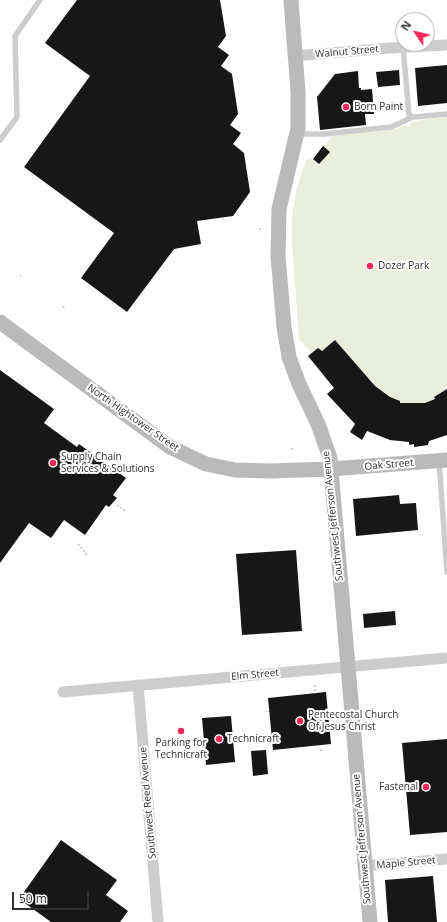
<!DOCTYPE html>
<style>
body{margin:0}
#map{position:relative;width:447px;height:922px;overflow:hidden;background:#fff;font-family:"Open Sans",sans-serif}
canvas{display:block}
.north{position:absolute;left:395px;top:12px;width:40px;height:40px;box-sizing:border-box;background:#fff;border:1px solid #acacac;border-radius:50%;rotate:305deg;font-size:11px;font-weight:700;line-height:16px;text-align:center;color:#303030}
.north::after{content:'';display:block;margin:auto;width:14px;height:18px;background:#f32759;clip-path:polygon(50% 0,100% 100%,50% 72%,0 100%)}
.scale{position:absolute;left:12px;top:892px;width:77px;height:18px;box-sizing:border-box;border:2px solid #303030;border-top:0;padding-left:5px;font-size:12px;line-height:14px;white-space:nowrap;color:#303030;-webkit-text-stroke:3px #fff;paint-order:stroke}
</style>
<div id="map">
<canvas width="447" height="922"></canvas>
<div class="north">N</div>
<div class="scale">50 m</div>
</div>
<script>
const context = document.querySelector('canvas').getContext('2d');
context.lineJoin = 'round';
function fillPath(path, color) { context.fillStyle = color; context.fill(path, 'evenodd'); }
const shape = rows => new Path2D(rows.map(r => 'M' + r).join(''));
function stroke(path, color, width, dash) { context.strokeStyle = color; context.lineWidth = width; context.lineCap = dash ? 'butt' : 'round'; context.setLineDash(dash || []); context.stroke(path); }
function label(font, color, halo, rows, align = 'center') {
  context.font = font + ' "Open Sans",sans-serif'; context.lineWidth = 4; context.setLineDash([]); context.textBaseline = 'middle'; context.strokeStyle = halo; context.fillStyle = color; for (const [text, x, y, turn = 0] of rows) {
    context.save(); context.translate(x, y); context.rotate((+turn || 0) * Math.PI / 180); context.textAlign = isNaN(turn) ? turn : align; if (halo) context.strokeText(text, 0, 0); context.fillText(text, 0, 0); context.restore();
  }
}
fillPath(shape([
 [447,117,447,435,429,441,428,445,414,447,414,445,409,445,409,442,390,440,355,424,327,394,334,388,308,356,312,353,299,339,292,244,292,217,297,188,306,160,313,159,333,136,392,130,406,125,407,127,411,126,410,123,420,120]
]), '#e9eedd');
fillPath(shape([
 [77,0,220,0,226,36,218,47,229,55,221,66,232,74,238,114,230,125,241,133,233,144,244,153,250,192,233,216,197,221,201,244,174,249,127,312,81,278,114,233,24,167,90,76,45,43],
 [447,65,447,103,418,106,415,68],
 [399,70,400,85,378,87,376,72],
 [358,71,359,88,361,88,361,90,372,89,374,114,365,114,366,125,320,130,317,97,335,74],
 [323,146,330,152,319,164,313,159],
 [335,340,375,386,390,397,400,401,400,403,425,403,435,399,434,397,447,389,447,435,429,441,428,445,414,447,414,444,409,445,409,442,390,440,367,431,362,440,350,432,355,424,327,394,334,388,308,356,318,348,322,351],
 [0,370,54,409,44,423,77,447,79,444,126,478,113,495,117,498,109,507,106,505,85,535,64,520,51,538,29,523,0,563],
 [399,495,400,504,416,503,418,530,356,536,353,499],
 [296,550,302,631,242,635,236,554],
 [395,611,396,625,364,628,363,614],
 [326,692,331,744,273,750,268,698],
 [231,716,235,762,206,765,202,718],
 [447,739,447,832,410,835,402,743],
 [266,750,268,774,253,776,251,751],
 [61,840,117,880,106,895,128,911,120,922,51,922,19,899],
 [433,876,437,922,388,922,385,880]
]), '#171717');
stroke(shape([
 [259,229,262,229],
 [20,276,21,275],
 [63,308,64,306],
 [292,450,292,447],
 [117,505,127,512],
 [78,544,88,556],
 [315,685,315,692],
 [268,712,268,711],
 [271,738,271,740],
 [321,749,321,751]
]), '#cdcdcd', 2, [2, 2]);
stroke(shape([
 [403,47,409,115,414,117,447,114],
 [298,134,325,134,391,127,411,118,411,116],
 [0,140,17,117,15,36,40,0],
 [439,461,447,572]
]), '#cdcdcd', 5.5);
stroke(shape([
 [295,56,390,48,447,45],
 [138,685,158,922],
 [63,692,447,658],
 [364,866,447,859]
]), '#cdcdcd', 11);
stroke(shape([
 [291,0,298,92,298,128,279,209,278,256,284,327,289,357,299,384,318,424,330,458,370,922],
 [0,322,170,447,206,464,235,470,271,471,331,469,447,460]
]), '#bababa', 15);
for (const [x, y, r, color] of [
 [346,107,4,"#f32759"],
 [370,266,4,"#f32759"],
 [53,463,4,"#f32759"],
 [300,721,4,"#f32759"],
 [181,731,4,"#f32759"],
 [219,739,4,"#f32759"],
 [426,787,4,"#f32759"]
]) { const dot = new Path2D(); dot.arc(x, y, r, 0, 2 * Math.PI); context.fillStyle = color; context.fill(dot); stroke(dot, '#fff', 1.5); }
label('10px', '#303030', '#fff', [
 ["Walnut Street",347,52,-5],
 ["North Hightower Street",133,418,35],
 ["Oak Street",389,465,-5],
 ["Southwest Jefferson Avenue",333,516,-96],
 ["Elm Street",255,675,-5],
 ["Southwest Reed Avenue",148,803,-95],
 ["Southwest Jefferson Avenue",362,839,-95],
 ["Maple Street",406,863,-5]
]);
label('10px', '#303030', '#fff', [
 ["Born Paint",354,107],
 ["Dozer Park",378,266],
 ["Supply Chain",61,457],
 ["Services & Solutions",61,469],
 ["Pentecostal Church",308,715],
 ["Of Jesus Christ",308,727],
 ["Technicraft",227,739],
 ["Parking for",181,743,"center"],
 ["Technicraft",181,755,"center"],
 ["Fastenal",418,787,"right"]
], 'left');
</script>
